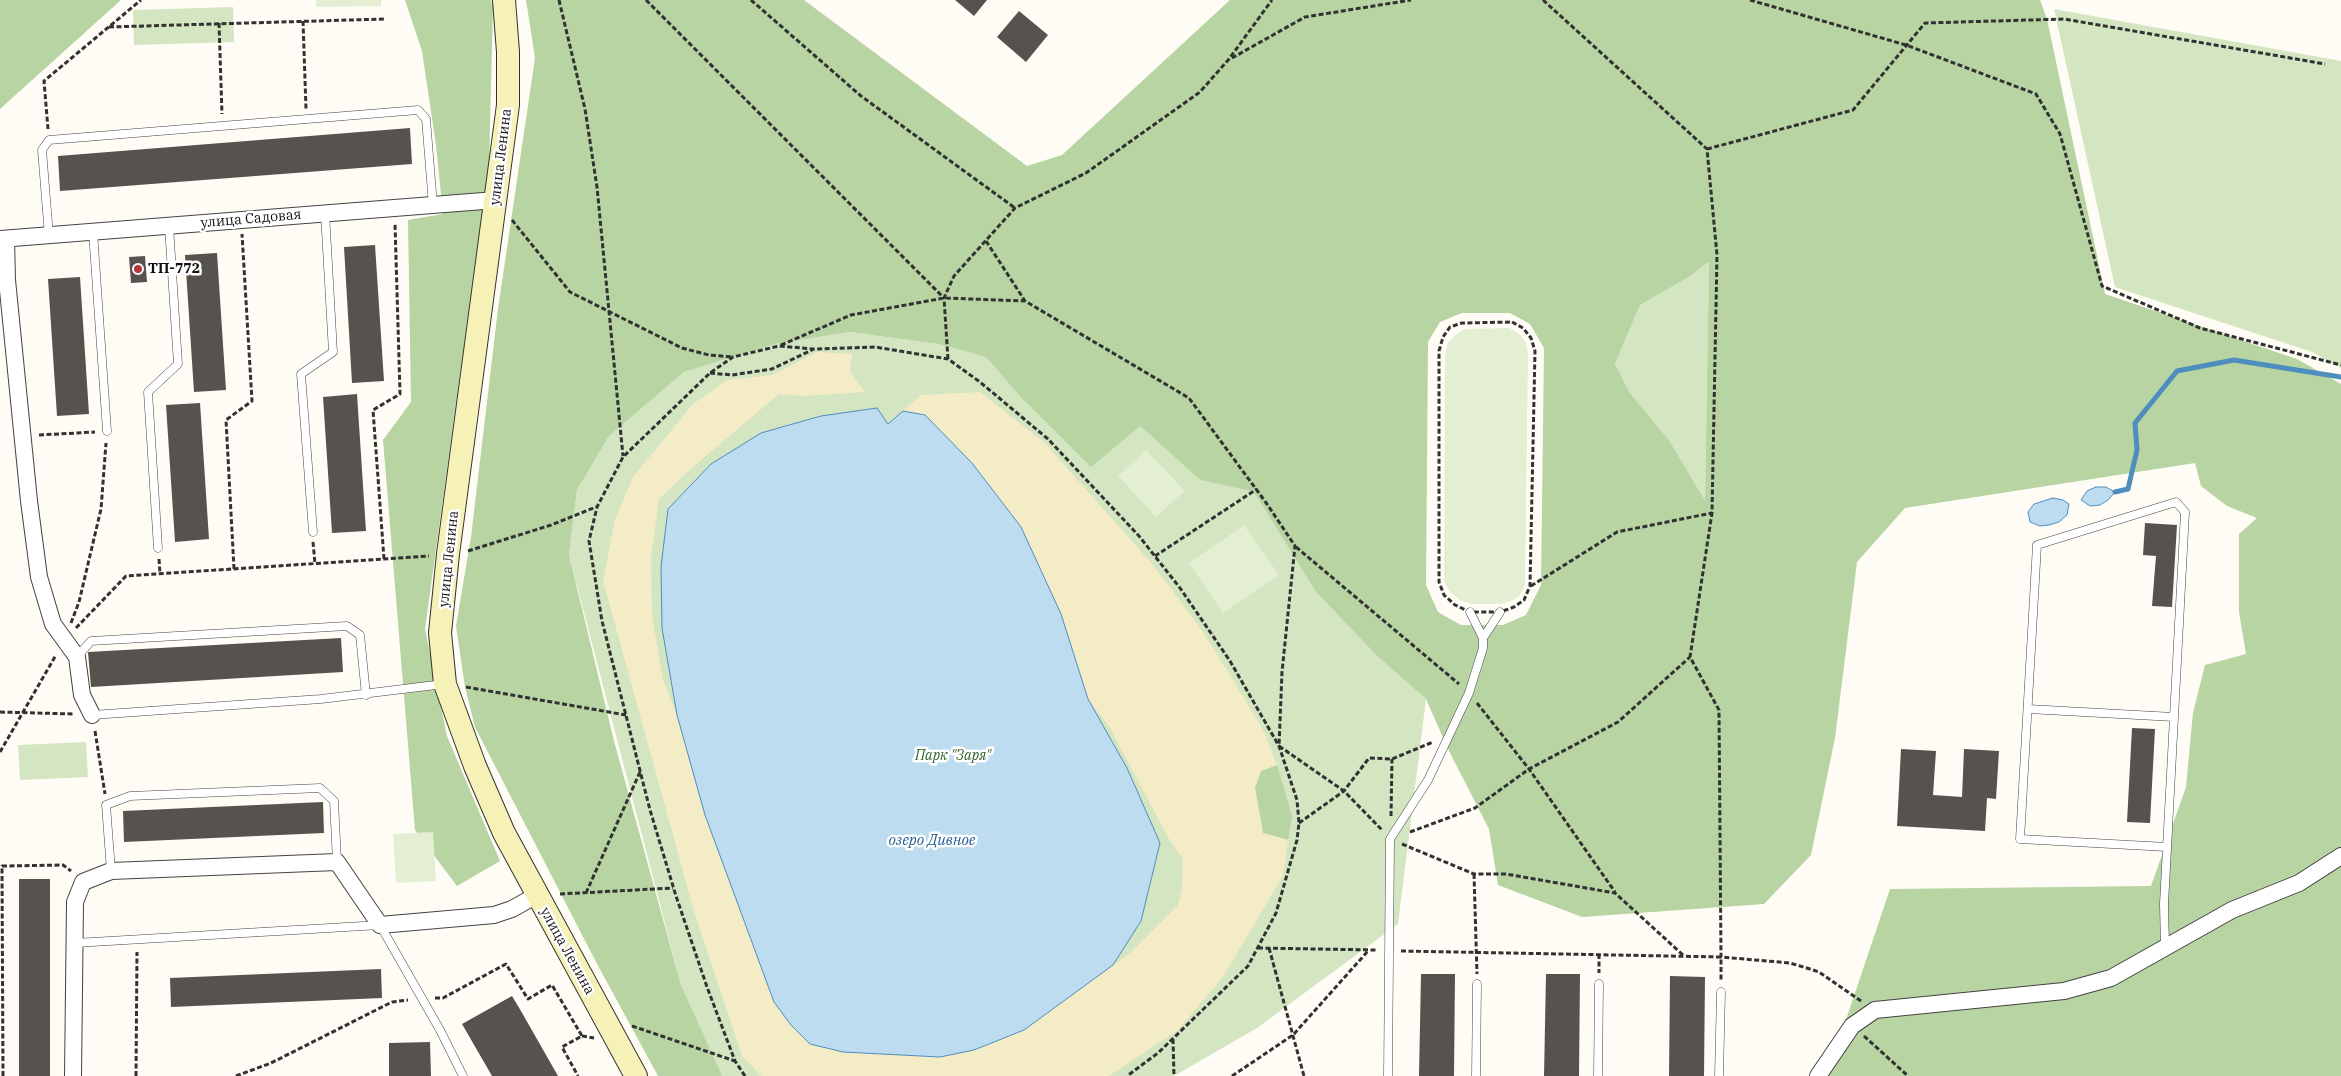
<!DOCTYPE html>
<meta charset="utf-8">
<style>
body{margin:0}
canvas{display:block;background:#fefcf5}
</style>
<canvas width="2341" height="1076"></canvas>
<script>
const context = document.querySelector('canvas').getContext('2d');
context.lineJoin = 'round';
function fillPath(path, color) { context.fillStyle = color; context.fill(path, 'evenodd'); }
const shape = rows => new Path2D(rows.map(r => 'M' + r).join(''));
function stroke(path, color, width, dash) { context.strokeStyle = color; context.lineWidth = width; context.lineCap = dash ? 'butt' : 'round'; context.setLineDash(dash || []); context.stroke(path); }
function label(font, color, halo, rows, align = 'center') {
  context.font = font + ' "IBM Plex Serif",serif'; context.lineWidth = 5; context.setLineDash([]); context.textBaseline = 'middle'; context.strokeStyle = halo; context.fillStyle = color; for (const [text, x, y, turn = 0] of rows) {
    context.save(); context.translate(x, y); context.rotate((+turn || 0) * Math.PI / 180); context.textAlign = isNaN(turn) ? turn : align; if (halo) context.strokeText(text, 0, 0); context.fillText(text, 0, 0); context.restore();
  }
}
fillPath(shape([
 [233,7,234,42,134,45,133,10],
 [2054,9,2341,61,2341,368,2312,352,2115,287],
 [1709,261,1705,502,1669,440,1630,393,1615,364,1640,305,1689,277],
 [850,332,937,344,986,357,1017,393,1140,426,1200,480,1254,492,1316,592,1377,656,1426,699,1398,924,1257,1028,1174,1076,722,1076,715,1063,681,985,569,555,577,490,609,436,684,372,775,344],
 [86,742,88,777,20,780,18,745]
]), '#d3e5c1');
fillPath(shape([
 [0,0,121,0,0,109],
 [405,0,491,0,493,7,489,164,425,629,447,736,500,861,457,886,415,830,383,440,411,402,408,220,443,214,436,145,422,51],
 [526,0,804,0,1027,166,1062,155,1230,0,2040,0,2047,19,2105,294,2297,359,2341,384,2341,1076,1827,1076,1890,889,2151,886,2186,787,2193,713,2205,665,2246,654,2239,612,2239,534,2257,518,2227,506,2201,486,2195,463,1905,508,1857,562,1835,738,1811,855,1764,904,1582,917,1498,885,1489,829,1448,749,1426,699,1377,656,1316,592,1254,492,1200,480,1140,426,1091,467,1017,393,986,357,938,344,850,332,775,344,684,372,609,436,577,490,569,555,614,741,681,985,722,1076,658,1076,596,962,475,727,465,687,456,626,471,537,498,309,535,58],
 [1708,262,1709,262,1705,501,1669,440,1630,393,1615,364,1640,305,1689,277],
 [1462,313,1510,313,1530,324,1544,348,1541,585,1526,615,1503,625,1461,625,1438,612,1426,585,1428,342,1440,322],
 [1277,765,1292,816,1288,840,1263,833,1255,788,1261,771]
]), '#b7d4a2');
fillPath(shape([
 [817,352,852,354,850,371,865,392,805,396,779,394,693,467,659,499,651,556,652,615,663,680,677,715,705,815,774,1002,843,1052,940,1057,1024,1030,1130,953,1178,905,1182,888,1183,859,1169,839,1110,728,1088,699,1061,614,1021,527,926,415,903,411,921,395,980,392,1045,443,1153,565,1199,626,1230,675,1265,733,1277,765,1261,771,1255,788,1263,833,1288,840,1283,876,1223,977,1178,1030,1109,1076,761,1076,742,1056,695,915,603,581,615,519,633,477,693,404,727,380,772,375]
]), '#f4ecc6');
fillPath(shape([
 [316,0,381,0,381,6,316,7],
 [1509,328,1519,334,1526,343,1528,354,1525,585,1520,596,1511,601,1501,604,1471,604,1460,600,1449,591,1444,581,1445,354,1448,343,1455,335,1465,329],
 [1146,450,1185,491,1156,517,1118,476],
 [1244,525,1279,575,1223,613,1189,563],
 [433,832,436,881,396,883,393,834]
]), '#e3eed2');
const water = shape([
 [877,408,888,424,903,411,925,415,972,463,1021,527,1061,614,1088,699,1127,768,1160,843,1141,921,1113,965,1024,1030,974,1050,940,1057,843,1052,810,1044,791,1025,774,1002,705,815,677,715,662,628,661,567,668,509,711,464,761,433,821,416,877,408],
 [2096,487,2106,487,2115,492,2108,500,2100,505,2090,506,2081,500,2087,491,2096,487],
 [2053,498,2063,500,2069,504,2067,515,2059,522,2049,525,2040,526,2030,522,2028,512,2034,504,2053,498]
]);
fillPath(water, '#bedcf0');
stroke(water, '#4d8ebf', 1);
stroke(shape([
 [2115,492,2128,489,2137,450,2135,423,2177,371,2234,360,2341,377]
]), '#4d8ebf', 5);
fillPath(shape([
 [955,0,987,0,974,16],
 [1019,11,1048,35,1026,62,997,37],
 [410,128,412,164,60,191,58,156],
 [375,245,384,381,352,383,344,247],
 [217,253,226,390,194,392,185,255],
 [145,256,147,282,131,283,129,257],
 [80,277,89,414,57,416,48,279],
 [357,394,366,531,332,533,323,397],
 [200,403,209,539,175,542,166,405],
 [2145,523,2177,525,2172,607,2152,606,2156,556,2143,555],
 [341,638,343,672,91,687,88,652],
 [2132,728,2155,729,2150,823,2127,822],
 [1901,749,1936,751,1933,795,1962,797,1964,749,1999,751,1996,799,1987,798,1985,831,1897,826],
 [323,802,324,833,124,842,123,811],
 [19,879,50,879,50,1076,19,1076],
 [381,969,382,998,171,1007,170,978],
 [1421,974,1455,974,1454,1076,1419,1076],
 [1546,974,1580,974,1579,1076,1544,1076],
 [1670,976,1705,977,1704,1076,1669,1076],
 [512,996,521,1011,558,1076,492,1076,462,1024],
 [430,1042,431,1076,389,1076,389,1043]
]), '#58524e');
const lane = shape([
 [93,232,107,431],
 [49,236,42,150,49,140,418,110,426,119,433,205],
 [313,532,301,374,333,352,325,213],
 [158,548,148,392,178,364,169,226],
 [1470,612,1483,638],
 [77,657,91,641,347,626,360,635,366,695],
 [2028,709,2174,717],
 [92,715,321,699,444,684],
 [111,871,106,805,130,796,320,788,334,801,337,862],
 [75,943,380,925,440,1030,463,1076],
 [2165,947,2164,904,2174,717,2185,512,2176,502,2037,545,2020,839,2167,847],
 [1388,1076,1390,839,1428,780,1469,693,1483,648,1483,638,1500,612],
 [1476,1076,1477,984],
 [1598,1076,1599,984],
 [1719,1076,1721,992]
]);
const street = shape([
 [0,239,496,200],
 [6,239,7,280,29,501,39,577,53,624,77,657,82,695,92,715],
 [73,1076,75,902,83,882,111,871,337,862,380,925,494,915,512,909,537,895],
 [1818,1076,1852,1026,1875,1010,2064,991,2111,978,2232,910,2299,883,2341,856]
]);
const secondary = shape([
 [504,0,508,52,508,105,448,554,440,633,445,684,475,766,504,833,636,1076]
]);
stroke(lane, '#434343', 9);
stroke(street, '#434343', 18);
stroke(secondary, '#323232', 24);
stroke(shape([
 [559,0,585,109,597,187,623,456],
 [646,0,944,298],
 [751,0,861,96,1015,208],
 [1543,0,1707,149,1717,255,1712,513,1690,657,1719,710,1721,957,1790,963,1810,969,1819,972,1861,1001],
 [1750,0,1906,45,2036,94,2060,134,2102,286,2200,328,2341,365],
 [303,21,306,109],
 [219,23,222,114],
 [109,27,385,19],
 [1232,58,1305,17,1411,0],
 [48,129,44,81,141,0],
 [1707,149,1853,110,1925,23,2064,19,2325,64],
 [512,220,570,292,682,348,709,355,733,357],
 [986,241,1025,301,1189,398,1267,504,1295,546,1282,672,1279,746,1344,791,1383,831],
 [1512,322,1523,328,1531,338,1535,351,1530,586,1524,600,1514,607,1500,612,1470,612,1455,605,1444,595,1439,582,1439,351,1443,337,1450,327,1462,323,1512,322],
 [781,345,851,315,944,298,1025,301],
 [948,359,944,298,954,276,1015,208,1086,173,1200,92,1229,59,1272,0],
 [710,373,732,375,772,369,814,349],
 [39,435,95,432],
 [313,542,315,564],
 [1296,547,1459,684],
 [468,551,551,525,596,507],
 [1155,556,1257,489],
 [159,559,160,574],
 [384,559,373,410,400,394,395,223],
 [234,569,226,420,252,401,242,234],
 [1531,586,1617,532,1712,513],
 [71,623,79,602,101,509,106,443],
 [76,628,126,576,429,556],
 [466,687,626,715],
 [1477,703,1529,769,1615,892],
 [0,712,73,714],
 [95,731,105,794],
 [0,752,56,655],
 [1391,816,1392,759],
 [1299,823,1344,791,1369,758,1392,759,1433,742],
 [1410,832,1475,808,1529,769,1618,722,1690,657],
 [1402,844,1474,874,1506,874,1615,893,1683,955],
 [1474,874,1477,974],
 [586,893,640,772],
 [560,894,673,888],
 [1258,948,1377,950],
 [1269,948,1304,1076],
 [1401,951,1721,957,1721,981],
 [1599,954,1599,973],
 [435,998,443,998,506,964,528,999,552,985,582,1036,562,1047,578,1076],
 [632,1026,735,1061],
 [582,1036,594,1038],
 [1864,1036,1908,1076],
 [1173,1039,1174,1076],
 [3,1076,2,866,63,865,71,871],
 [136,1076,137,952],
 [236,1076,271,1063,392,1002,408,1000],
 [745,1076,735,1061,707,987,676,896,650,810,602,621,589,541,597,507,623,457,710,373,733,357,779,346,814,349,875,347,948,359,980,382,1048,439,1139,536,1180,588,1230,661,1279,746,1297,800,1299,823,1297,840,1276,913,1248,966,1158,1053,1127,1076],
 [1232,1076,1293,1035,1368,951]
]), '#323232', 3, [5, 2.5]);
stroke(lane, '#fff', 8);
stroke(street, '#fff', 16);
stroke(secondary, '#f6f1b7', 22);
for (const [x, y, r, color] of [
 [138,269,5,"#b13738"]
]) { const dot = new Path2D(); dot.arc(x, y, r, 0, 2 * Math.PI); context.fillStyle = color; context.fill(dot); stroke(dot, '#fff', 2); }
label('14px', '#101010', '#fff', [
 ["улица Ленина",501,157,-83],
 ["улица Садовая",251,219,-5],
 ["улица Ленина",449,559,-84],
 ["улица Ленина",567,951,61]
]);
label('bold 14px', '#101010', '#fff', [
 ["ТП-772",148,269]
], 'left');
label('italic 14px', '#316227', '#fff', [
 ["Парк \"Заря\"",953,756]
]);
label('italic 15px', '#266195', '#fff', [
 ["озеро Дивное",932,841]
]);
</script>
